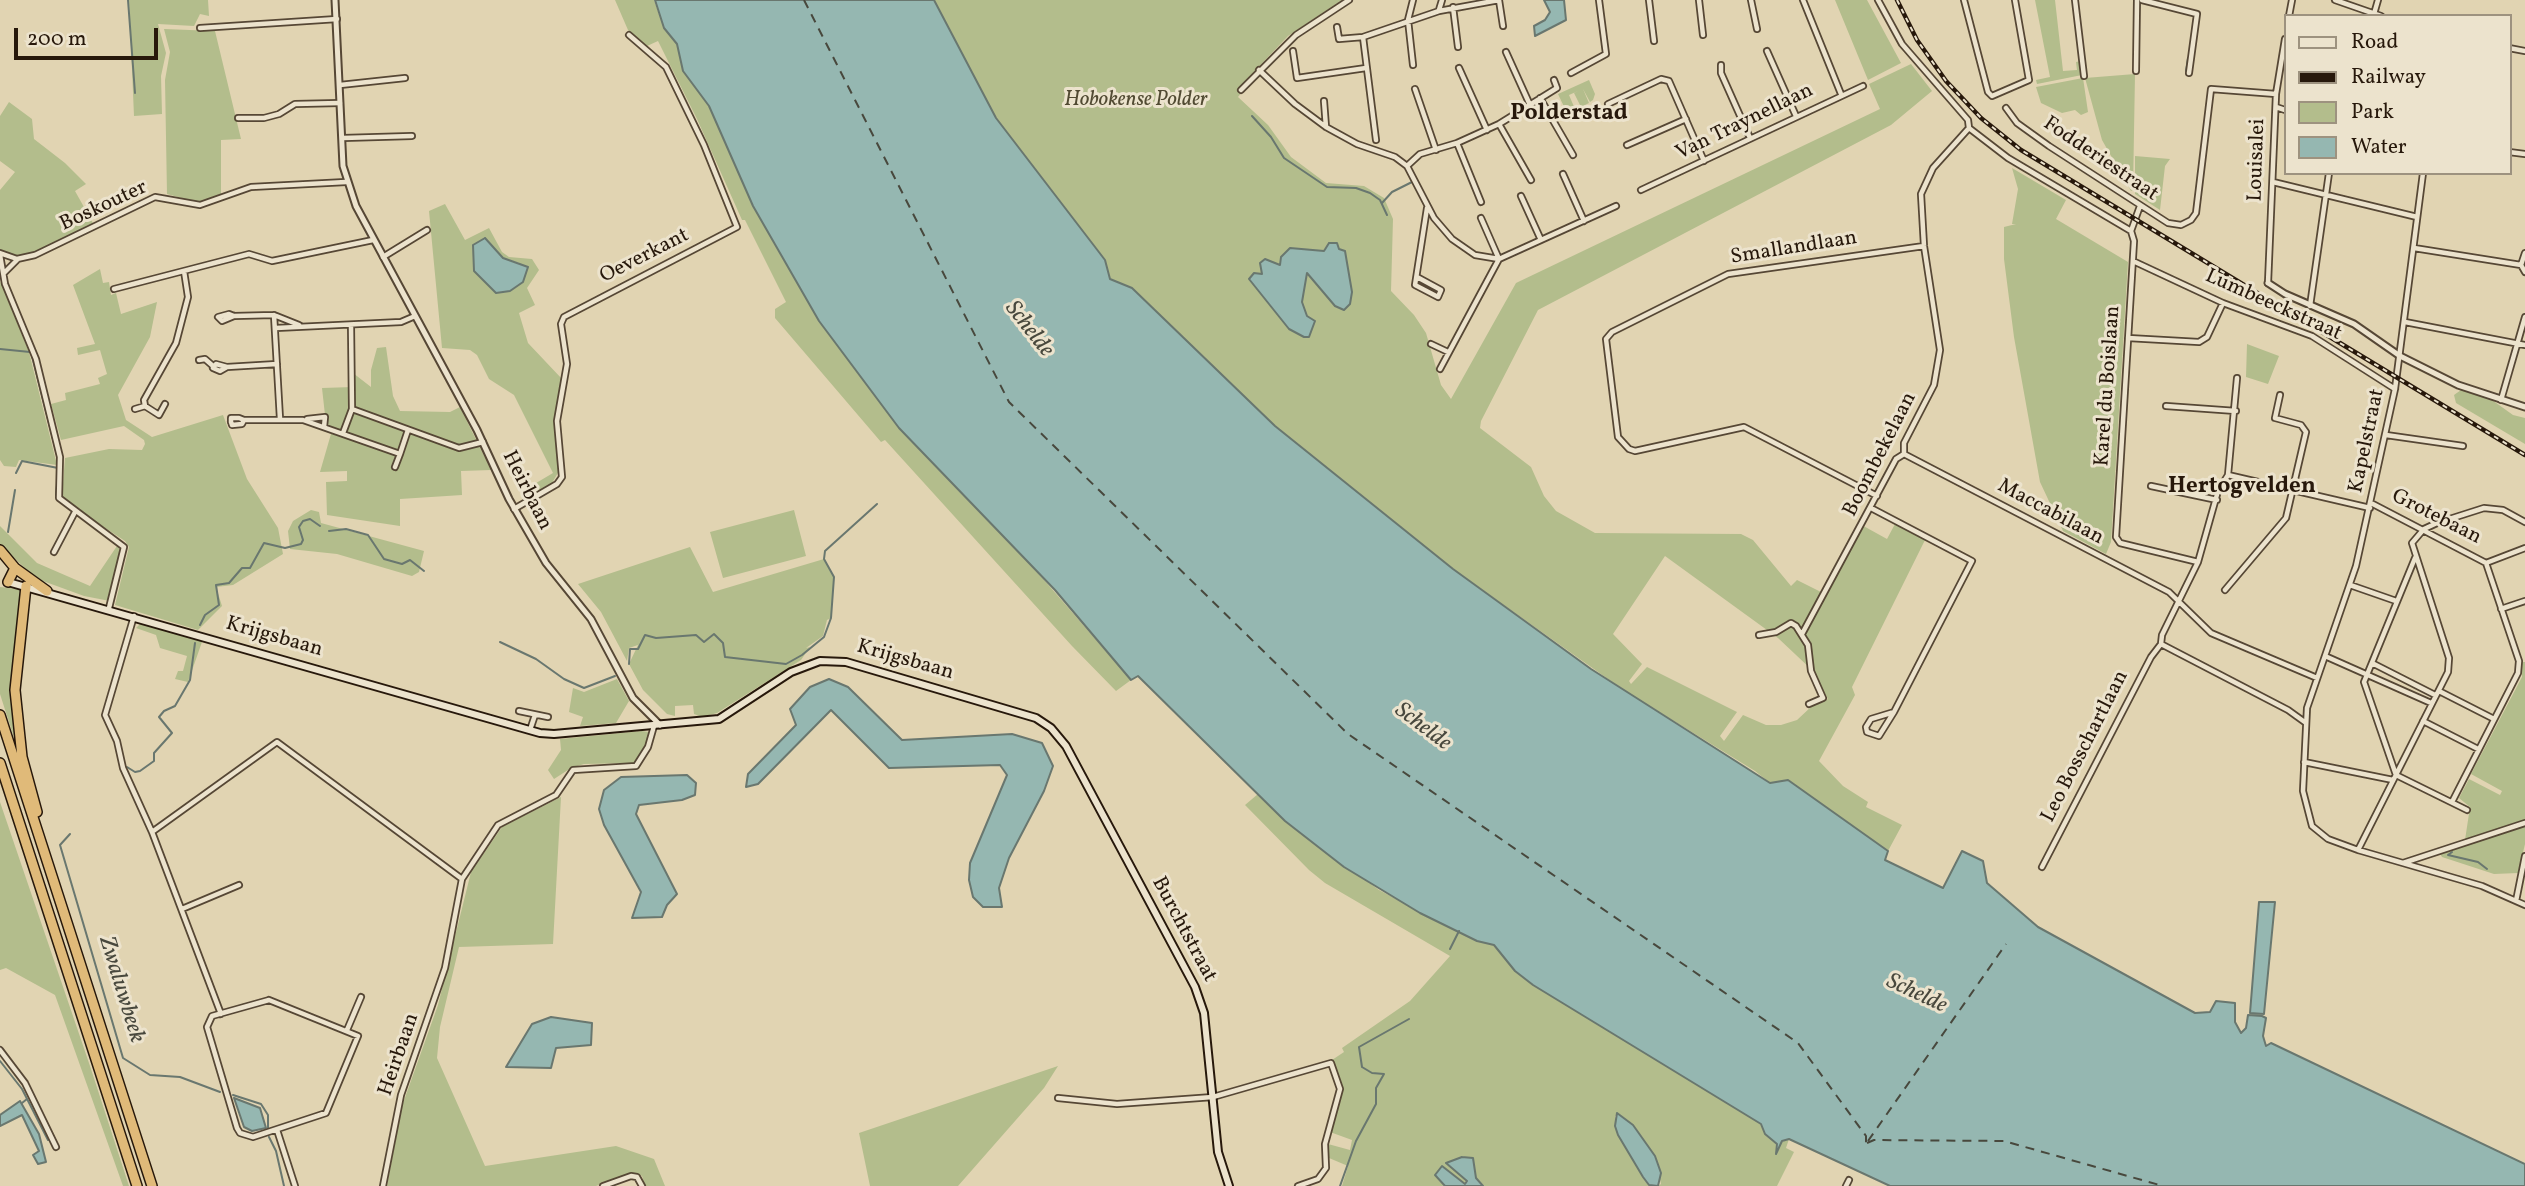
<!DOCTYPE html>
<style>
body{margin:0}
#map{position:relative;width:2525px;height:1186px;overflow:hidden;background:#e1d4b2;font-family:Vollkorn,serif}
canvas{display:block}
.legend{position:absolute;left:2284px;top:14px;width:228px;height:161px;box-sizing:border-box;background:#ece3cd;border:2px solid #9d927f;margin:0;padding:9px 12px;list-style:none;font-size:21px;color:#27180b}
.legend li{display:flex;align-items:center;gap:14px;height:35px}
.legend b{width:35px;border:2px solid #9d927f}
.scale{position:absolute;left:14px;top:28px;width:144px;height:32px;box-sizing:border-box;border:4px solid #27180b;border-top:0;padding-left:9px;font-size:21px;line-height:24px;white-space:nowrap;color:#27180b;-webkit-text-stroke:5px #ece3cd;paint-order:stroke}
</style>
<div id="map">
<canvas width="2525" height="1186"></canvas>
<ul class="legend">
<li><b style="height:9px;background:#ece3cd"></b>Road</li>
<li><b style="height:9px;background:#27180b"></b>Railway</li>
<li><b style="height:19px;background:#b3bd8c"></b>Park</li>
<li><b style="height:19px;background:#95b7b1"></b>Water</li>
</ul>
<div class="scale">200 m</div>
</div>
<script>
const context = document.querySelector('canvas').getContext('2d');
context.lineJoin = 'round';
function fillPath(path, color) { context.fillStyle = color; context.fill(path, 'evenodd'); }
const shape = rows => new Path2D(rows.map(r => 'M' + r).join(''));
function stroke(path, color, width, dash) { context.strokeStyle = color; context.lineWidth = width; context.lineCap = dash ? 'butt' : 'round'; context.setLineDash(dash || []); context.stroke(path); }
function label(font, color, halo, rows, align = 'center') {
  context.font = font + ' Vollkorn,serif'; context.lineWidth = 6; context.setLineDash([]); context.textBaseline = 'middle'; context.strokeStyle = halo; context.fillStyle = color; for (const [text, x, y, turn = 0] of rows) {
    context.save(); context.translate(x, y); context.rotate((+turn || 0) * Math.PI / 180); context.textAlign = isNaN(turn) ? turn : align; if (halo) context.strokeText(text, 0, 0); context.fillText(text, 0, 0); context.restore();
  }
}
fillPath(shape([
 [129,0,208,0,209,16,200,14,194,26,158,24,166,53,161,76,162,114,134,116],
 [615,0,654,0,664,28,677,44,683,71,709,106,753,206,819,321,1131,680,1116,691,1072,646,885,440,881,442,775,318,775,309,786,302,745,220,742,220,697,119,658,41,647,46,628,30],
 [934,0,1342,0,1288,36,1247,79,1250,82,1238,97,1268,125,1291,157,1326,183,1364,186,1384,198,1393,219,1391,291,1414,315,1426,333,1441,385,1451,399,1516,283,1880,109,1869,84,1911,64,1932,91,1891,125,1538,310,1481,421,1480,428,1531,467,1544,496,1556,511,1595,533,1741,534,1753,540,1791,586,1797,580,1821,592,1858,523,1887,539,1895,524,1925,540,1852,687,1855,695,1819,761,1843,786,1868,802,1866,807,1902,825,1888,851,1788,780,1770,783,1755,771,1622,689,1453,569,1275,426,1132,288,1110,279,1105,260,996,118],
 [1665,556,1778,638,1813,671,1828,699,1812,706,1797,720,1781,725,1766,725,1743,715,1724,741,1720,736,1737,712,1647,667,1631,684,1629,681,1642,664,1613,634],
 [1835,0,1867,0,1901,63,1868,80],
 [2035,0,2055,0,2063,71,2077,70,2076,62,2081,61,2082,75,2037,84,2036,80,2050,77],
 [164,29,215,31,241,139,221,140,221,194,200,203,167,194,165,80,170,52],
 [2135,74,2133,190,2131,191,2102,140,2085,78],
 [2083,78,2088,112,2081,115,2075,110,2062,113,2041,103,2036,87],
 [1589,80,1595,94,1593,100,1590,102,1583,89,1589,103,1581,107,1574,93,1578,91,1569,95,1575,109,1567,113,1558,94],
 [9,102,32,119,34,139,65,163,86,184,75,191,94,225,49,247,20,257,0,250,0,190,15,172,0,161,0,116],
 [2135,156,2170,159,2165,166,2160,210,2135,194],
 [2012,168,2066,200,2056,219,2128,262,2111,542,2106,554,2063,531,2040,482,2014,337,2004,259,2004,227,2016,224,2012,224,2018,189],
 [445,204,465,240,489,228,502,252,509,257,532,259,539,270,527,288,535,305,519,313,528,343,562,379,554,421,559,471,552,483,526,500,521,492,553,473,514,395,489,379,477,355,470,350,442,348,429,211],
 [485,238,503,258,519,263,474,271,473,245],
 [100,269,103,283,109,282,111,295,116,293,121,314,157,302,150,337,118,395,126,420,152,437,223,415,247,479,278,528,283,554,233,585,216,587,222,606,198,630,115,605,129,547,125,541,70,505,62,496,65,458,109,449,142,450,145,444,144,440,124,426,61,440,51,404,66,400,65,393,100,384,98,378,107,374,100,350,78,355,77,348,95,344,73,285],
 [0,281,29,352,57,465,19,460,16,467,4,466,0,460],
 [2247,344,2279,356,2268,384,2246,377],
 [386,347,393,396,400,411,450,412,460,407,491,470,461,471,462,495,400,499,400,526,327,515,326,482,347,481,347,471,320,472,333,427,326,424,322,388,353,387,353,373,371,387,371,370,377,348],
 [2461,390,2492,400,2513,415,2525,418,2525,444,2456,403,2454,395],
 [311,510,319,512,321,523,424,551,419,572,412,576,337,554,290,549,288,531,293,521],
 [794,510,806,556,723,578,710,532],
 [0,526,37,563,90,586,119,543,122,547,110,601,84,596,43,581,27,570,0,545],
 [690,547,713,592,824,559,834,577,831,618,827,620,823,636,806,648,810,647,801,660,717,713,702,717,694,714,693,705,675,706,675,716,667,714,643,690,629,664,638,645,629,648,627,661,601,612,578,584],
 [0,587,20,589,23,593,13,665,13,707,18,750,0,694],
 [142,622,203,639,188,682,175,679,178,671,183,671,187,656,160,648,156,635,136,628],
 [2522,662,2525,662,2525,844,2518,873,2494,874,2442,857,2439,852,2461,845,2465,840,2470,807,2459,798,2469,779,2500,795,2502,791,2471,774,2522,677],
 [617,679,629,701,616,723,580,726,583,717,569,712,573,688,584,692],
 [642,731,649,732,650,737,635,763,584,764,571,768,554,779,548,770,561,750,560,739],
 [1258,794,1285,821,1379,890,1455,930,1494,945,1515,971,1762,1124,1765,1134,1777,1144,1789,1139,1786,1148,1794,1152,1777,1186,1658,1186,1661,1184,1655,1156,1633,1125,1620,1115,1615,1116,1618,1135,1643,1177,1653,1186,1483,1186,1476,1178,1473,1159,1462,1157,1447,1163,1467,1181,1465,1184,1442,1166,1435,1175,1445,1186,1342,1186,1348,1166,1329,1158,1328,1144,1350,1150,1352,1140,1330,1132,1342,1094,1342,1085,1332,1060,1344,1052,1342,1048,1410,1001,1450,956,1325,883,1309,870,1245,805],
 [561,797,553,944,459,947,440,1027,437,1058,485,1166,616,1146,654,1159,665,1186,645,1186,642,1176,634,1173,596,1186,387,1186,402,1106,438,1005,471,872,502,827],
 [0,802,90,1066,129,1186,123,1186,55,995,6,968,0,970],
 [1058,1066,1044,1088,958,1186,870,1186,859,1133]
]), '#b3bd8c');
const water = shape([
 [655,0,934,0,996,118,1105,260,1110,279,1132,288,1275,426,1453,569,1591,669,1770,783,1788,780,1888,851,1885,860,1943,888,1962,851,1983,861,1987,883,2038,927,2195,1013,2210,1012,2216,1001,2235,1003,2235,1022,2241,1033,2246,1028,2248,1015,2262,1016,2266,1018,2263,1036,2266,1046,2271,1043,2525,1164,2525,1186,1890,1186,1789,1139,1782,1141,1776,1154,1777,1144,1765,1134,1761,1124,1533,985,1515,971,1494,945,1477,941,1420,913,1344,867,1285,821,1138,676,1131,680,1055,590,899,428,819,321,753,206,709,106,683,71,677,44,664,28,655,0],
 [1544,0,1564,0,1566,20,1535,36,1534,26,1545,20,1550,12,1544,0],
 [485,238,503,258,528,267,523,282,510,291,496,293,474,271,473,245,485,238],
 [1329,243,1337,243,1339,249,1345,251,1352,292,1350,304,1344,310,1335,306,1307,273,1302,302,1307,316,1315,321,1309,337,1304,337,1289,329,1249,279,1254,273,1262,274,1260,263,1265,259,1280,265,1281,257,1290,248,1324,251,1329,243],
 [829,679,848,687,902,740,1012,734,1042,743,1053,766,1044,791,1009,858,999,888,1002,907,983,907,973,897,969,880,970,863,1007,775,1000,765,889,768,831,710,758,784,746,787,748,774,796,725,790,709,810,687,829,679],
 [687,775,696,783,695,795,682,800,639,805,636,814,677,894,667,905,662,917,632,918,641,892,604,825,599,809,604,790,621,777,687,775],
 [2259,902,2275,902,2264,1014,2250,1013,2259,902],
 [551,1017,592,1023,591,1045,556,1048,551,1068,506,1067,532,1024,551,1017],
 [234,1098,260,1108,266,1128,252,1131,244,1127,234,1098],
 [20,1101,39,1134,46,1162,38,1164,33,1155,39,1151,22,1115,0,1126,0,1115,20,1101],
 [1617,1113,1633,1125,1655,1156,1661,1173,1658,1186,1649,1185,1643,1177,1618,1135,1615,1126,1617,1113],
 [1462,1157,1473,1158,1476,1178,1483,1186,1445,1186,1435,1175,1442,1166,1465,1184,1467,1181,1446,1163,1462,1157]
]);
fillPath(water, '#95b7b1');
stroke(water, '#69776f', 2);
stroke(shape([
 [128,0,135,93],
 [2186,71,2188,58],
 [1252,116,1271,137,1284,158,1327,187,1356,188,1370,193,1380,200,1387,215],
 [1382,203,1392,192,1412,182],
 [0,272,3,286],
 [0,349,30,352],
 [31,352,58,459],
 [16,473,22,461,58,468],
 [56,495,57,485],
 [329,531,346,529,368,535,384,559,402,564,410,560,424,571],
 [8,532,15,490],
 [200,625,205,615,219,605,216,585,229,583,242,568,250,568,264,543,285,548,301,544,303,540,299,527,303,521,310,519,320,526],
 [500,642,536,659,564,679,584,688,615,676],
 [629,664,630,649,638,649,645,635,656,638,696,635,704,642,714,634,723,643,725,657,786,664,802,655,824,637,831,618,834,577,824,559,825,551,877,504],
 [127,767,135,772,140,771,154,761,154,753,172,733,159,717,164,711,175,706,190,680,195,643],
 [70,834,60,845,123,1058,150,1075,180,1077,220,1092],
 [2452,852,2448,855,2478,862,2487,869],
 [1450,949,1459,931],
 [0,1061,22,1089,48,1140],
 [233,1095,261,1104,268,1115,268,1128],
 [22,1103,27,1099],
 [269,1137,276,1151,284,1186],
 [1340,1186,1356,1141,1376,1104,1376,1088,1384,1074,1372,1073,1362,1067,1359,1047,1409,1019]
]), '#69776f', 2);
stroke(shape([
 [804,0,1009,402,1348,734,1798,1043,1866,1136,1866,1144],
 [1868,1141,2006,944],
 [1867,1143,1874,1140,2004,1141,2163,1186]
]), '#48483d', 2, [9, 7]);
const minor = shape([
 [1413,0,1408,20,1413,65],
 [1649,0,1654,41],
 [1699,0,1703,35],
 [1751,0,1757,29],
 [1803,0,1841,94],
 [1878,0,1902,44,1968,120,1969,128,2008,158,2131,231],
 [1964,0,1988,92,1992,96,2029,80,2015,0],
 [2075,0,2084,76],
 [2142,0,2197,14,2189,73],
 [2335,0,2381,16],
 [1453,7,1458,47],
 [1439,10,1442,0],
 [2374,14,2378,0],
 [2289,16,2292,0],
 [1337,27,1339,39,1363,37,1439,11,1499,0,1503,26],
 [200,28,337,19],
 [1363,37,1376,140],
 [2509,48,2525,51],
 [1293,51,1297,78,1366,68],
 [1767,51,1796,116],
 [1506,52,1530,105],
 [1721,65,1721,73,1750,138],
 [1459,68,1487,130],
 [1259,70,1295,104,1326,127,1357,144,1395,157,1407,166,1434,218,1452,239,1475,255,1499,259,1616,206],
 [2136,71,2137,0],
 [1571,73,1606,54,1599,0],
 [340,85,405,78],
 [1415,89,1436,150],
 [1241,90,1296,35,1349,0],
 [1540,98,1573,155],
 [1324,101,1326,127],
 [1608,104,1661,79,1669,81,1704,161],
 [2276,107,2285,110],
 [2006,108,2017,123,2049,146,2168,223,2181,225,2191,220,2196,213,2211,89,2276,94],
 [238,118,264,118,279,114,295,104,340,103],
 [1499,124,1531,180],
 [343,138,412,136],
 [1457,143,1481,202],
 [1627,145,1686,119],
 [2509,152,2525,154],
 [1407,166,1420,154,1457,143,1499,124,1557,88,1554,80],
 [2423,173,2395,389,2356,566,2307,708,2303,791,2312,826,2328,839,2358,850,2482,886,2525,905],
 [1563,174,1584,221],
 [2273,182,2417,217],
 [1641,190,1863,86],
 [1521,196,1541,240],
 [2131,231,2134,241,2116,537,2120,543,2198,562],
 [2131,231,2140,206],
 [2414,248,2521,265],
 [0,253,17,259,35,255,155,197,200,205,251,187,346,182],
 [2525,253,2521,265,2525,272],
 [0,255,5,284,36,359,60,457,59,498,124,547,109,608],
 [383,257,427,230],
 [2133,261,2223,303,2312,336,2395,389],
 [4,273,17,260],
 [1417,277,1441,290,1438,297,1415,285,1427,208],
 [2268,283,2276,94,2285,39],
 [114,289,249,254,272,261,373,240],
 [2310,306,2329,173],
 [274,315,280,419],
 [234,316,222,321,218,317,229,314,234,316,274,315,299,325],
 [2405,322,2525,345],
 [351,325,352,409],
 [276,328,401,322,415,316],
 [2128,338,2199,342,2207,337,2223,303],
 [1431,344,1448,352],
 [199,360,205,359,213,366],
 [227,367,216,364,213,368,220,371,227,367,277,364],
 [1440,369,1499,259,1481,218],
 [2501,400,2525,317],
 [165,404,159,415,145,406,144,400,176,343,188,297,184,271],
 [2166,406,2236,411],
 [135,409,145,406],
 [307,419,325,417,324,427],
 [231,422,231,418,239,418,244,420,303,420,400,454,408,430],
 [231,422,232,425,242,424,244,420],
 [343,433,352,409,459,448,483,442],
 [2386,435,2463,446],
 [1904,454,2169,592,2211,633,2317,678],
 [395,467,400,454],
 [2228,475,2370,508],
 [2151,486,2217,500],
 [1877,496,1744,427,1635,451,1629,449,1618,437,1606,339,1612,332,1728,274,1924,246],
 [2371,503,2486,563],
 [1871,508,1972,561,1894,712,1871,719,1866,727,1867,732,1879,736,1894,712],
 [514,509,557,484,562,477,557,421,567,364,561,324,564,317,737,227,704,145,666,67,629,35],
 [54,552,75,512],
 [2415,558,2364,682,2396,775,2467,810],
 [2486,563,2525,548],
 [2350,585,2396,601],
 [2225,590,2286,518,2306,432,2301,425,2275,418,2280,395],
 [2501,609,2525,601],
 [134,616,105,715,117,741,123,768,152,832,221,1014],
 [1802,634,1896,459,1904,454,1904,443,1934,385,1940,350,1924,246,1921,194,1933,168,1969,128],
 [1759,635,1776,632,1791,623,1796,626,1808,645,1811,671,1823,698,1809,704],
 [2161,644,2288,710,2306,723],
 [2325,656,2431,703],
 [2372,663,2435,695],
 [2439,691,2494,719],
 [519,711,548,717],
 [2423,721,2478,749],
 [530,730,535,715],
 [2304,762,2393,780],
 [2452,802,2518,673,2519,661,2486,563],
 [152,832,277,742,462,879],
 [2358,850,2448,672,2449,658,2412,543,2424,529,2437,523,2484,508,2503,510,2525,522],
 [2403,863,2525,823],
 [2042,867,2151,657,2161,644,2162,635,2198,562,2218,491,2228,475,2237,378],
 [2516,901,2525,856],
 [182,909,239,885],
 [269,1000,358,1036,326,1113,253,1137,240,1133,237,1128,207,1027,212,1016,269,1000],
 [347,1030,361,997],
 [0,1050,25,1083,56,1147],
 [1058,1098,1117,1104,1213,1097,1331,1063,1340,1089,1325,1144,1326,1168,1318,1179,1298,1186],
 [277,1130,295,1186],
 [383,1186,401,1095,445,968,462,879,498,825,556,795,573,770,636,766,648,747,654,726],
 [603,1186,631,1176,637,1177,642,1186],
 [1846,1186,1849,1180]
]);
const tertiary = shape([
 [335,0,343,166,356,206,477,430,509,499,546,563,591,619,633,698,660,725],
 [2268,283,2285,294,2354,324,2400,356,2458,385,2525,407]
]);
const secondary = shape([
 [8,582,540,733,554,734,719,719,791,672,820,661,846,662,1036,718,1051,728,1066,746,1195,987,1204,1013,1218,1152,1229,1186]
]);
const motorway = shape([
 [0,550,15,568,47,591],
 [8,582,15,568],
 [26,586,15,690,22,757,37,812],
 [0,715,152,1186],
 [0,763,137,1186]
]);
stroke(minor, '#564735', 8);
stroke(tertiary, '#564735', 9);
stroke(secondary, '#27180b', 10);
stroke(motorway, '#27180b', 12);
stroke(minor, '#ece3cd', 4.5);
stroke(tertiary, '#ece3cd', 5);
stroke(secondary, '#ece3cd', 6);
stroke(motorway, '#e0ba79', 9);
const rail = shape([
 [1897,0,1917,40,1946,81,1981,118,2021,150,2525,455]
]);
stroke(rail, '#27180b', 4.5);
stroke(rail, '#ece3cd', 2, [5]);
label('italic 21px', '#514a32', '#ece3cd', [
 ["Hobokense Polder",1136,101]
]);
label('21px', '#27180b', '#ece3cd', [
 ["Van Traynellaan",1745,123,-26],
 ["Fodderiestraat",2100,160,34],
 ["Louisalei",2258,160,-88],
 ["Boskouter",104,207,-25],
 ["Smallandlaan",1794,249,-9],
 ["Oeverkant",645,257,-27],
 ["Lumbeeckstraat",2273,306,24],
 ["Karel du Boislaan",2109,386,-86],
 ["Kapelstraat",2368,441,-78],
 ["Boombekelaan",1881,455,-63],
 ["Heirbaan",526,491,63],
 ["Maccabilaan",2050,513,28],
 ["Grotebaan",2436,518,27],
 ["Krijgsbaan",274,638,16],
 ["Krijgsbaan",905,661,16],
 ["Leo Bosschartlaan",2086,747,-63],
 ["Burchtstraat",1183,930,62],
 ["Heirbaan",400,1055,-71]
]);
label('bold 23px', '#27180b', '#ece3cd', [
 ["Polderstad",1569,115],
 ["Hertogvelden",2242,488]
]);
label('italic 23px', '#48483d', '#ece3cd', [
 ["Schelde",1028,330,52],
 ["Schelde",1422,728,37],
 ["Zwaluwbeek",120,990,73],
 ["Schelde",1916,995,25]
]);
</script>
